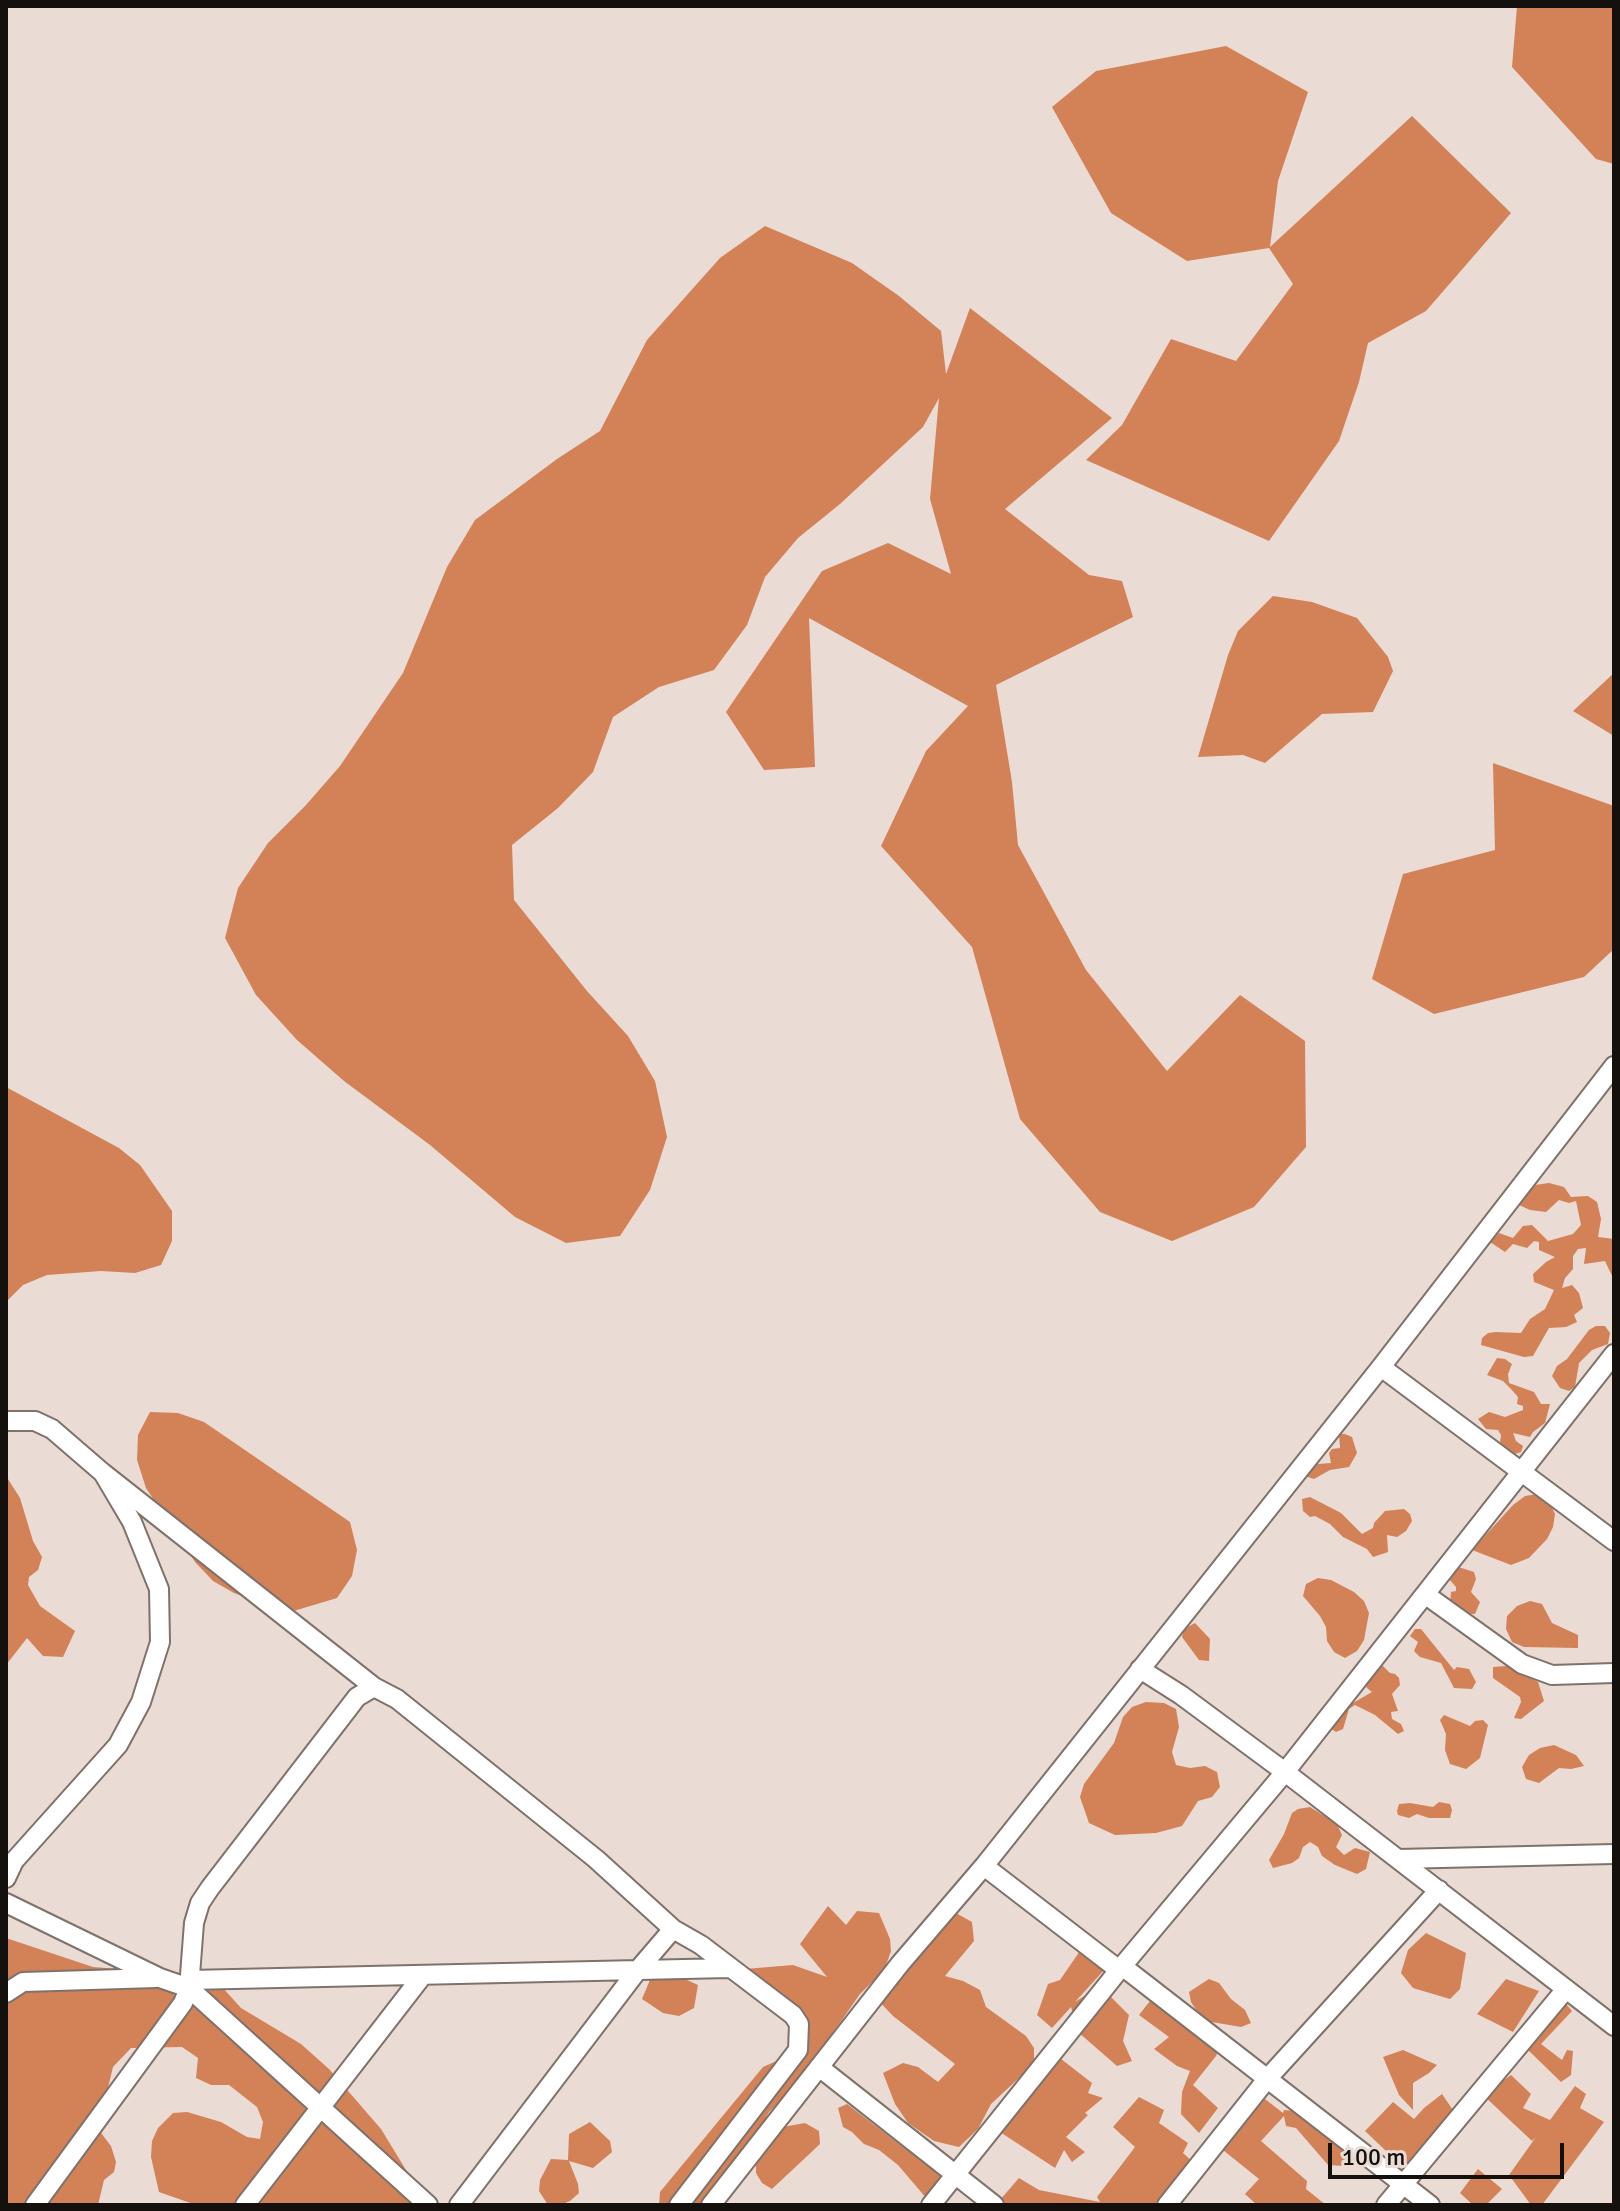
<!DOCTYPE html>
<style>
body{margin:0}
#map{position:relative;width:1620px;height:2211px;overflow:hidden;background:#eadbd4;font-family:Signika,sans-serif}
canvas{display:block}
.frame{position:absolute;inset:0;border:8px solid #14100d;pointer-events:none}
.scale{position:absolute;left:1328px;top:2143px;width:236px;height:36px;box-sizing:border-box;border:4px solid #14100d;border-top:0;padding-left:10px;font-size:24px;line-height:28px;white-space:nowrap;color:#14100d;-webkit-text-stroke:6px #eadbd4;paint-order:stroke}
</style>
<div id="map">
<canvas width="1620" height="2211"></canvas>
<div class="frame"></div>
<div class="scale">100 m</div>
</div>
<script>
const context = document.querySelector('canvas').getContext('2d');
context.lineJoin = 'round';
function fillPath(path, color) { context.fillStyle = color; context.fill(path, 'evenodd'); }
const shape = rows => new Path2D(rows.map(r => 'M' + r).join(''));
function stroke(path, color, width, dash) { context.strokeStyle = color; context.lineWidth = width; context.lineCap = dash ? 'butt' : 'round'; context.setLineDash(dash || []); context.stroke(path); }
fillPath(shape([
 [1517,6,1614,6,1614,164,1596,159,1512,67],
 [1226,46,1308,92,1278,181,1270,247,1412,116,1511,213,1426,311,1368,343,1359,382,1339,441,1269,541,1086,460,1122,425,1171,339,1236,361,1293,284,1269,248,1187,261,1111,213,1052,107,1096,71],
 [765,226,852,263,899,296,941,331,946,374,970,308,1112,418,1005,509,1089,575,1122,581,1133,617,996,685,1012,782,1018,845,1086,970,1167,1071,1240,995,1305,1041,1306,1147,1254,1207,1172,1241,1100,1212,1020,1119,972,947,881,846,926,751,968,706,809,618,815,767,764,770,726,712,822,571,888,543,951,574,930,499,939,398,923,427,840,504,798,538,765,577,747,625,714,670,659,687,613,717,593,772,558,808,512,845,514,900,587,991,628,1036,655,1081,667,1137,650,1190,620,1236,566,1243,515,1217,430,1145,344,1081,297,1040,256,995,225,938,238,888,268,843,306,805,340,766,403,673,447,567,475,520,557,459,600,431,647,340,720,258],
 [1273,596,1312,602,1357,618,1388,657,1393,671,1373,712,1322,714,1265,763,1243,755,1198,757,1228,655,1238,631],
 [1614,673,1614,736,1573,711],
 [1493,763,1614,806,1614,949,1584,977,1434,1014,1372,979,1403,874,1495,850],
 [6,1087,119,1148,140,1165,172,1211,172,1241,161,1265,135,1273,101,1271,47,1275,23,1285,6,1302],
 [1549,1183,1564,1187,1571,1197,1588,1196,1597,1202,1601,1219,1598,1237,1614,1239,1614,1280,1605,1261,1584,1264,1586,1248,1578,1249,1573,1256,1573,1269,1565,1278,1562,1288,1572,1285,1579,1293,1583,1308,1574,1315,1577,1322,1566,1327,1549,1328,1533,1356,1524,1357,1481,1345,1482,1338,1488,1333,1496,1332,1521,1333,1530,1319,1545,1309,1554,1290,1534,1282,1533,1274,1546,1262,1555,1257,1539,1250,1539,1242,1534,1241,1527,1248,1513,1244,1505,1252,1490,1242,1499,1233,1513,1238,1523,1226,1532,1225,1548,1241,1573,1234,1581,1225,1576,1201,1569,1203,1559,1200,1546,1212,1530,1210,1517,1204,1535,1185],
 [1596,1326,1605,1326,1610,1333,1608,1344,1592,1350,1579,1363,1575,1387,1569,1391,1560,1388,1552,1376,1557,1366,1567,1359,1589,1330],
 [1497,1358,1505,1359,1512,1364,1508,1374,1509,1383,1534,1392,1541,1404,1550,1404,1545,1423,1533,1432,1530,1437,1513,1433,1516,1441,1523,1446,1521,1452,1515,1454,1500,1443,1501,1435,1498,1430,1486,1429,1478,1419,1489,1412,1505,1417,1523,1410,1523,1406,1517,1404,1518,1397,1511,1389,1503,1381,1487,1375],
 [150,1412,178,1413,204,1422,350,1522,357,1550,352,1576,337,1598,287,1613,234,1593,213,1581,195,1562,146,1488,137,1460,138,1435],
 [1339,1434,1345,1434,1352,1437,1357,1453,1349,1467,1330,1470,1314,1479,1305,1476,1307,1465,1331,1463,1329,1453,1332,1449,1340,1448],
 [6,1476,20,1498,33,1541,42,1557,38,1570,29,1577,28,1585,40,1606,75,1631,63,1657,43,1656,27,1638,6,1665],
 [1538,1494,1549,1501,1555,1514,1553,1527,1547,1539,1529,1558,1511,1565,1472,1550,1513,1505,1525,1496],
 [1310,1497,1341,1513,1362,1534,1373,1528,1374,1523,1385,1511,1404,1509,1410,1514,1412,1521,1406,1531,1397,1537,1387,1535,1388,1552,1373,1557,1367,1549,1343,1537,1330,1524,1315,1516,1310,1517,1303,1511,1302,1499],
 [1455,1566,1474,1572,1476,1579,1471,1592,1480,1602,1475,1614,1464,1613,1450,1604,1451,1592,1456,1591,1456,1587,1449,1579],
 [1318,1578,1331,1580,1354,1592,1364,1601,1369,1613,1364,1640,1357,1651,1345,1658,1334,1652,1327,1641,1326,1627,1320,1616,1303,1596,1306,1584],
 [1530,1601,1542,1604,1552,1623,1578,1635,1578,1648,1524,1647,1512,1642,1506,1629,1507,1616,1517,1606],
 [1195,1623,1210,1639,1209,1661,1199,1660,1182,1637,1184,1629],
 [1415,1629,1421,1629,1454,1670,1457,1667,1469,1669,1476,1682,1472,1689,1454,1688,1441,1663,1420,1657,1414,1651,1418,1642,1410,1636],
 [1379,1662,1390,1673,1395,1674,1399,1678,1400,1685,1392,1694,1398,1711,1391,1712,1392,1719,1401,1724,1404,1731,1398,1734,1375,1715,1355,1705,1349,1709,1343,1729,1336,1732,1329,1727,1351,1696,1353,1703,1372,1692,1367,1688,1359,1672],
 [1506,1666,1538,1682,1544,1701,1521,1719,1514,1718,1521,1702,1520,1697,1493,1678,1493,1667],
 [1146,1702,1164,1703,1176,1709,1179,1727,1172,1752,1176,1765,1190,1768,1205,1766,1217,1772,1220,1787,1212,1797,1198,1801,1182,1826,1156,1833,1115,1835,1089,1823,1080,1797,1084,1784,1114,1743,1123,1717,1132,1707],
 [1444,1715,1470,1726,1475,1721,1483,1720,1488,1725,1480,1758,1466,1769,1450,1764,1445,1750,1446,1734,1440,1720],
 [1554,1745,1576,1755,1584,1766,1571,1769,1559,1768,1539,1783,1526,1779,1522,1767,1529,1755,1540,1748],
 [1439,1802,1450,1804,1452,1810,1450,1818,1429,1818,1417,1814,1409,1818,1398,1815,1397,1811,1399,1804,1410,1803,1433,1807],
 [1310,1807,1337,1824,1342,1835,1336,1847,1344,1855,1355,1848,1370,1852,1366,1869,1357,1874,1335,1865,1322,1856,1318,1847,1310,1842,1303,1847,1299,1858,1292,1863,1273,1868,1269,1860,1284,1834,1292,1813,1298,1809],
 [828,1906,846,1925,857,1911,879,1913,890,1939,891,1951,884,1971,956,1913,972,1922,974,1941,945,1976,963,1981,980,1990,986,2007,1026,2036,1034,2048,1034,2064,991,2104,978,2129,959,2147,934,2141,908,2123,895,2104,883,2073,903,2063,918,2067,938,2082,955,2064,893,2016,875,1997,874,1980,860,1994,797,2084,769,2112,755,2137,736,2157,701,2205,659,2205,660,2192,763,2067,799,2051,798,2021,745,1969,793,1965,827,1977,800,1944],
 [1426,1933,1466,1953,1460,1989,1450,1999,1413,1988,1401,1973,1408,1950],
 [6,1938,93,1967,179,1974,207,1980,222,1987,241,2008,301,2044,329,2069,381,2129,417,2188,435,2205,196,2205,159,2192,151,2157,152,2141,158,2128,173,2113,187,2112,221,2122,247,2137,260,2139,263,2122,257,2107,229,2085,211,2085,196,2078,198,2058,182,2047,131,2048,113,2067,98,2129,111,2146,116,2162,114,2172,104,2180,98,2205,6,2205],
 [1082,1948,1105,1969,1075,2002,1100,1986,1129,2015,1123,2041,1132,2061,1117,2066,1078,2032,1071,2007,1052,2028,1037,2015,1048,1984,1060,1980],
 [652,1975,676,1975,698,1985,694,2008,679,2016,663,2013,642,1999],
 [1209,1979,1219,1983,1231,1999,1245,2010,1251,2023,1241,2027,1206,2021,1225,2036,1216,2056,1193,2085,1218,2108,1199,2133,1181,2114,1182,2092,1190,2071,1177,2066,1154,2049,1169,2037,1139,2015,1150,2001,1179,2002,1202,2019,1191,2002,1189,1992],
 [1506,1979,1539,1991,1513,2032,1477,2014],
 [1566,2004,1572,2011,1541,2044,1562,2060,1567,2050,1573,2051,1571,2075,1561,2082,1526,2048],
 [1403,2050,1437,2065,1429,2073,1413,2083,1413,2110,1399,2095,1383,2057],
 [1056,2055,1092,2083,1088,2093,1103,2098,1085,2113,1088,2115,1066,2137,1085,2152,1072,2162,1064,2150,1055,2168,1000,2132],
 [1511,2075,1531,2094,1523,2108,1550,2120,1575,2086,1586,2094,1580,2108,1604,2122,1542,2205,1531,2205,1509,2175,1536,2137,1532,2141,1483,2095],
 [1442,2094,1455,2113,1404,2168,1365,2131,1393,2102,1414,2119,1424,2108],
 [1139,2097,1164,2110,1159,2123,1188,2143,1183,2153,1193,2162,1154,2205,1009,2205,1000,2200,1019,2178,1039,2190,1100,2202,1097,2197,1135,2147,1113,2127],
 [1265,2099,1283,2113,1284,2110,1297,2111,1322,2134,1345,2147,1352,2159,1343,2166,1328,2165,1296,2128,1286,2126,1284,2116,1261,2141,1307,2181,1306,2189,1326,2205,1257,2205,1245,2194,1259,2179,1223,2150,1255,2107],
 [847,2104,941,2176,927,2199,898,2165,879,2150,864,2144,852,2132,843,2127,838,2108],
 [590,2122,610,2141,612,2152,593,2168,569,2161,578,2184,579,2193,570,2201,560,2205,548,2205,539,2191,540,2180,551,2159,568,2160,569,2134],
 [805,2123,819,2131,820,2144,772,2189,762,2183,756,2173,756,2165,762,2146,783,2127],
 [1478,2169,1502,2189,1486,2205,1473,2205,1460,2193]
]), '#d38157');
const street = shape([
 [1381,1367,1614,1541],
 [6,1421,35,1421,52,1429,103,1473,132,1522,159,1589,160,1642,141,1702,118,1745,14,1861,6,1878],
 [103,1473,374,1687,397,1699,596,1859,673,1929,701,1945,793,2015,799,2024,798,2050,679,2205],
 [1426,1595,1522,1664,1552,1675,1614,1673],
 [1140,1669,1181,1695,1285,1772,1614,2026],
 [1398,1859,1614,1854],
 [984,1866,1119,1970],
 [6,1903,160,1978,189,1988,428,2205],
 [1122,1966,1430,2205],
 [189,1980,729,1968],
 [6,1993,23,1982,156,1978],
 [819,2067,994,2205],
 [35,2205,183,2003,189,1988,194,1923,200,1903,210,1888,357,1697,374,1687],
 [245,2205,423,1975],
 [459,2205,637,1971,673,1929],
 [711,2205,900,1964,984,1866,1381,1367,1614,1066],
 [931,2205,1119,1970,1285,1772,1614,1354],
 [1167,2205,1267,2079,1439,1890],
 [1386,2205,1566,1989]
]);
stroke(street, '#7f726b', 22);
stroke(street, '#fff', 18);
</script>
